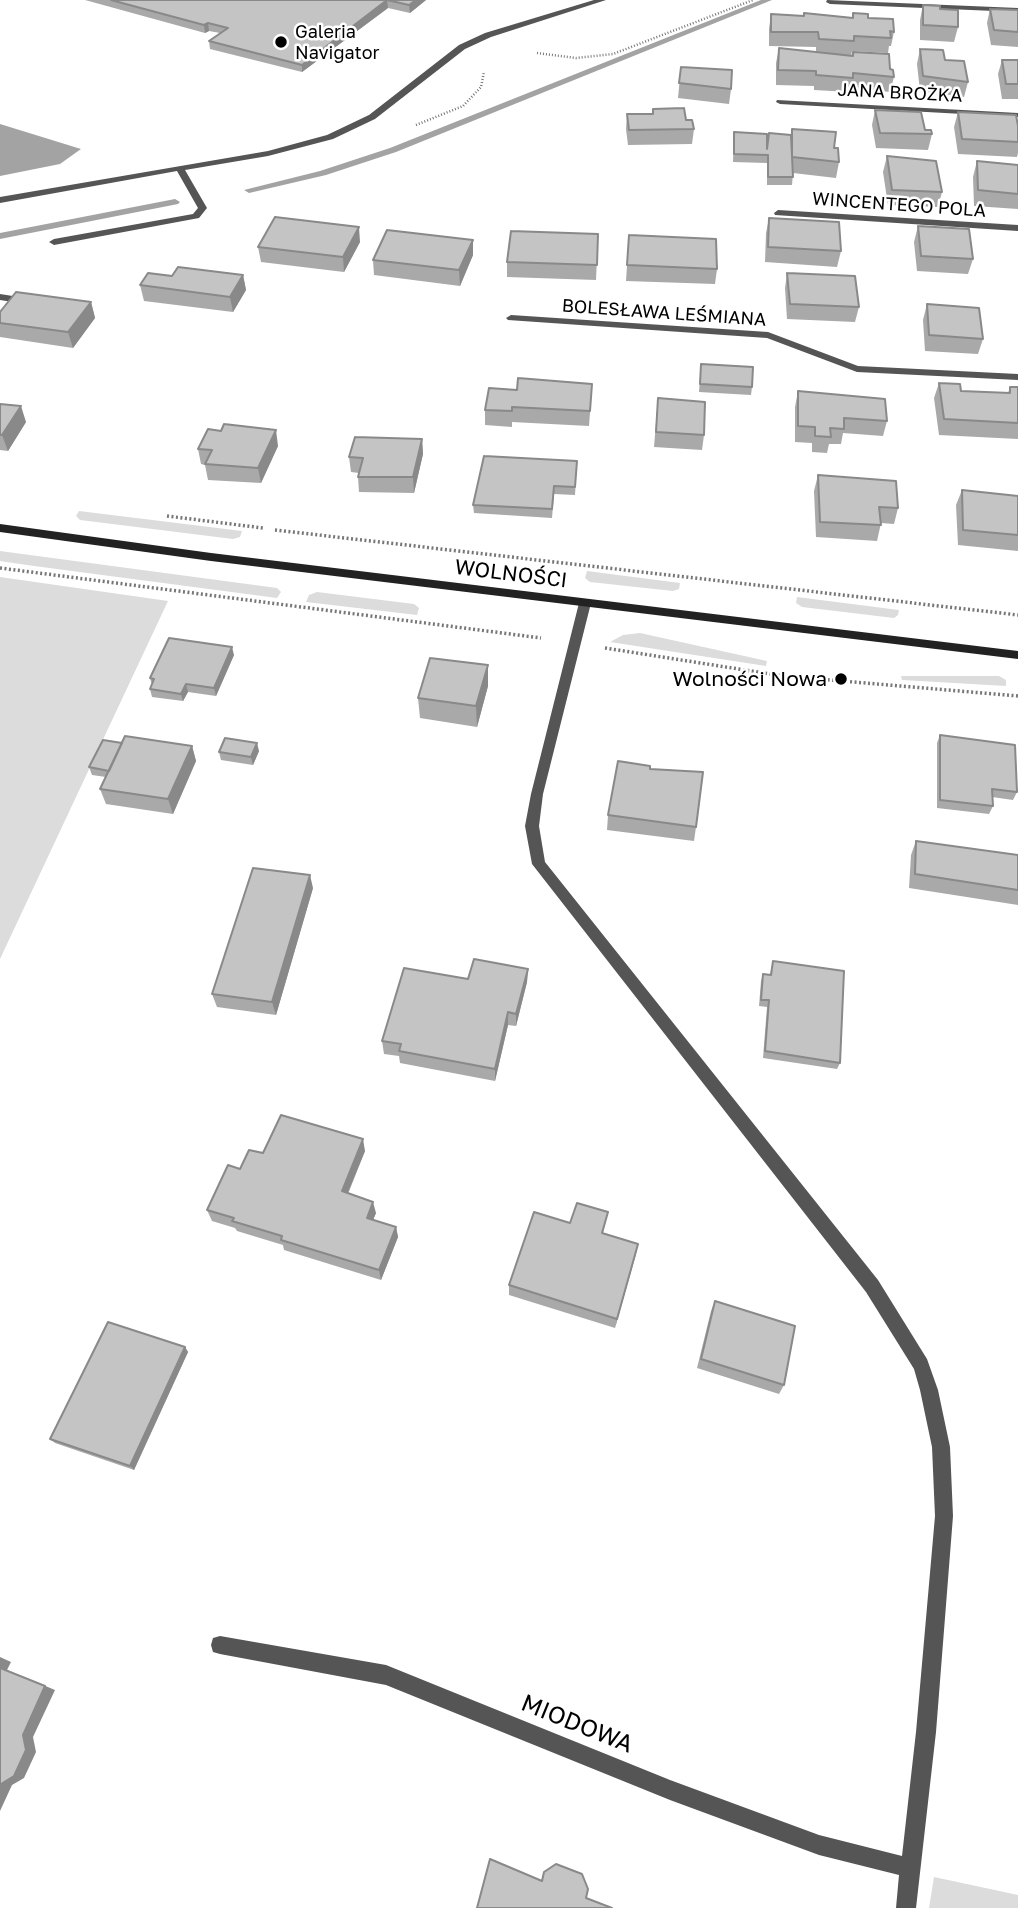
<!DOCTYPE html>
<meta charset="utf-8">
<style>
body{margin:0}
canvas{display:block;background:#fff}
</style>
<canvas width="1018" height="1908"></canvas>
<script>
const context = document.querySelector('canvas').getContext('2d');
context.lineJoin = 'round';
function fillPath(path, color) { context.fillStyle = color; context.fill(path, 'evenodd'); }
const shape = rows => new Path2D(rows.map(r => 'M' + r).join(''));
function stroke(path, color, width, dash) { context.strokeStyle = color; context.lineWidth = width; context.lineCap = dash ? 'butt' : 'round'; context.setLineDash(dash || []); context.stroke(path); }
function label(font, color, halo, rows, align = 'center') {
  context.font = font + ' "Golos Text",sans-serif'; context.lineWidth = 5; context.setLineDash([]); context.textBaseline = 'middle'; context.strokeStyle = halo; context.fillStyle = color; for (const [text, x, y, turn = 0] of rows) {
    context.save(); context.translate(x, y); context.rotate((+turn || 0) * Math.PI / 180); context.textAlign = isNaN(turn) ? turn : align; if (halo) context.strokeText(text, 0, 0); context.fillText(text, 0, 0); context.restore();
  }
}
fillPath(shape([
 [79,511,242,531,240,537,233,539,80,520,76,516],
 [0,551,277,588,281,592,277,598,34,566,0,561],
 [587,571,680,583,679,589,673,591,590,582,585,578],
 [0,577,168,601,0,959],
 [317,592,414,604,419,608,417,615,306,602,309,595],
 [797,597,899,610,898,615,894,618,802,607,796,603],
 [640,633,767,661,766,666,610,642,623,635],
 [901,676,999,676,1006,680,1006,686,902,680],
 [934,1877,1018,1895,1018,1908,929,1908]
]), '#dcdcdc');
fillPath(shape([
 [0,124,81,149,60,164,0,176]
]), '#a3a3a3');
fillPath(shape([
 [761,0,772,0,396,152,326,175,249,193,244,190,320,171,390,148,761,0],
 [175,199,180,202,178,204,0,239,0,233,175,199]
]), '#a3a3a3');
stroke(shape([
 [537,53,576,58,613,54,753,0],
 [416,125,463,106,481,87,484,72]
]), '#777', 2.5, [1, 2]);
stroke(shape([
 [167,516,263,528],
 [275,530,1018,615],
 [0,568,541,638],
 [605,648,783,676,1018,696]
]), '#777', 3.5, [2, 2.5]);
fillPath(shape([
 [594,0,606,0,491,37,465,49,375,119,333,139,268,156,185,170,207,208,199,218,54,245,49,242,54,239,193,214,198,208,177,171,0,203,0,197,268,151,327,135,369,115,459,45,485,33,594,0],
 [0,294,19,297,24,300,19,303,0,300,0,294]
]), '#555');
fillPath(shape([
 [827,0,1018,8,1018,12,830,4,826,2,827,0],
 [777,100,1018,113,1018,117,780,104,776,102,777,100],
 [778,210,1018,225,1018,231,775,215,774,213,778,210],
 [511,315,768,332,858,366,1018,374,1018,380,857,372,767,338,508,320,506,318,511,315],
 [585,599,591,603,543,794,539,826,545,862,878,1280,927,1359,938,1390,950,1447,953,1516,936,1732,916,1908,896,1908,899,1875,819,1855,670,1800,386,1685,220,1654,213,1652,211,1645,213,1638,220,1636,386,1665,670,1780,819,1835,902,1856,916,1732,935,1516,932,1447,920,1390,914,1369,866,1292,532,864,525,826,531,794,579,603,585,599]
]), '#555');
fillPath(shape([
 [0,524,211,553,1018,651,1018,659,211,561,0,532,0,524]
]), '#222');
fillPath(shape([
 [85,0,426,0,410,13,388,8,302,72,210,49,209,41,220,33,209,31,205,33],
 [923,5,940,9,958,27,954,42,920,40,920,20],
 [990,9,1018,10,1018,47,991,45,987,23],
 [853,13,868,18,894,32,891,46,889,46,888,53,852,51,851,56,853,52,890,69,894,77,890,92,851,88,850,92,814,90,814,86,776,85,776,63,779,48,816,52,816,47,769,46,769,29,771,14,852,18],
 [920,49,945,60,968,82,964,97,920,91,917,64],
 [1002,60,1018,60,1018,99,1002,99,998,74],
 [681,67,731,89,729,104,678,98],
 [653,109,686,120,694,129,692,144,628,145,626,129,627,114,652,114],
 [875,110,925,130,932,134,928,150,876,148,872,125],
 [958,112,1018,126,1018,153,1017,157,958,154,954,127],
 [792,129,834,148,839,162,836,178,793,173,792,185,767,185,767,163,733,162,734,132,767,145,791,136],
 [887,156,942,192,938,207,888,205,883,172],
 [977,161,1018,165,1018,209,974,206,973,177],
 [769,218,841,251,837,267,765,262,766,233],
 [918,226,973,259,968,274,917,271,914,242],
 [598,234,596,280,507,277,507,262],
 [629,235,717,269,715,284,626,281],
 [473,240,473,255,460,286,374,275,373,260],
 [360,242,344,272,261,262,258,247],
 [787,273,859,307,855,322,787,319,785,288],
 [243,275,246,290,233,312,144,301,140,285,172,276],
 [91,302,95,318,73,348,0,337,0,312],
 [927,304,983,339,978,354,925,351,923,320],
 [701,364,752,387,751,395,699,392],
 [939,383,961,391,1008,393,1010,387,1018,387,1018,439,939,435,934,398],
 [517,390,591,400,589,426,512,422,512,427,485,425,485,410],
 [798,391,887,421,883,436,843,433,841,444,829,444,827,453,812,452,812,443,795,442,795,407],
 [658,398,704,435,702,450,654,447],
 [0,404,26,422,8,451,0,450],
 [422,439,423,454,414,493,359,492,358,477,359,473,351,472,349,457],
 [278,446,261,483,208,480,205,465,201,464,198,449],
 [577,461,575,495,554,494,552,518,474,513,473,505],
 [818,475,898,508,894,524,881,523,877,541,816,537,814,491],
 [962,490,1018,496,1018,551,958,545,956,505],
 [234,655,216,696,188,692,183,701,152,697,150,689,152,685,150,678],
 [488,665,488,686,477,727,420,718,418,698],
 [940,735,1017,792,1013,800,992,797,993,806,989,814,937,808,937,743],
 [122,743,192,746,196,761,173,814,106,804,100,789,106,777,92,775,89,767],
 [259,751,253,765,221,760,219,752],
 [650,769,696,827,694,841,607,830,608,815],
 [916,841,1018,855,1018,905,909,888,911,855],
 [313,888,276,1015,217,1007,212,994],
 [773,961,840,1063,837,1069,763,1058,767,1007,759,1006,761,981,763,974,770,975],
 [528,969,527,982,516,1026,508,1025,495,1081,400,1063,399,1056,384,1054,382,1041,468,979],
 [365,1151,348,1194,376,1213,373,1220,396,1227,398,1237,381,1280,284,1250,283,1245,237,1231,235,1228,212,1221,207,1210,240,1169,263,1153],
 [608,1212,603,1233,638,1244,615,1328,509,1295,509,1285,570,1223],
 [715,1301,784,1385,779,1394,697,1368,711,1311],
 [185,1347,188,1352,134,1470,55,1443,50,1439]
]), '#a9a9a9');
fillPath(shape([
 [387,0,388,8,302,72,302,65],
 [416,0,426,0,410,13,409,5],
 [208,23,209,31,205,33,204,25],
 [359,227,360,242,344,272,343,257],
 [473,240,473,255,460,286,459,270],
 [243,275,246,290,233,312,230,297],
 [91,302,95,318,73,348,68,332],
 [21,406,26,422,8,451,2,435],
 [276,430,278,446,261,483,258,468],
 [422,439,423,454,414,493,413,477],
 [232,647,234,655,216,696,214,688],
 [488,665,488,686,477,727,476,706],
 [186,684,188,692,183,701,181,694],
 [257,743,259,751,253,765,251,757],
 [192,746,196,761,173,814,168,799],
 [310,875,313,888,276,1015,272,1002],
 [528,969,527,982,516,1026,516,1014],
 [508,1012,508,1025,495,1081,495,1069],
 [363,1139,365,1151,344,1202,342,1191],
 [373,1202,376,1213,369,1229,367,1218],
 [396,1227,398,1237,381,1280,379,1270],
 [638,1244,636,1254,615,1328,617,1319],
 [185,1347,188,1352,134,1470,130,1466],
 [0,1657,11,1662,7,1670,55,1690,33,1737,36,1752,24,1778,12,1785,0,1811]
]), '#898989');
const building = shape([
 [111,0,416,0,409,5,387,0,302,65,209,41,228,28,208,23,204,25,111,0],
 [923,5,940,6,940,9,958,10,958,27,923,25,923,5],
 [990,9,1018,10,1018,32,994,30,990,9],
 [804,13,853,18,853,13,868,14,868,18,893,19,894,32,890,31,891,38,854,36,854,41,819,39,818,32,771,32,771,14,804,16,804,13],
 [779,48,853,56,853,52,889,54,890,69,893,70,894,77,853,73,853,78,816,75,816,71,778,70,779,48],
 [920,49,943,50,945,60,964,61,968,82,923,76,920,49],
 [1002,60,1018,60,1018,84,1006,84,1002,60],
 [681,67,732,70,731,89,679,83,681,67],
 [684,108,686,120,692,120,694,129,629,130,627,114,653,114,653,109,684,108],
 [875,110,921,112,925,130,931,130,932,134,880,133,875,110],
 [958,112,1016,115,1018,126,1018,142,962,139,958,112],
 [792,129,836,132,834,148,838,148,839,162,792,157,792,129],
 [734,132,767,134,767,149,769,133,791,135,793,177,768,177,768,155,734,154,734,132],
 [887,156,936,161,942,192,892,190,887,156],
 [977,161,1018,165,1018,194,978,190,977,161],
 [275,217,359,227,343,257,258,247,275,217],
 [769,218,839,222,841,251,768,247,769,218],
 [918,226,969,229,973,259,921,256,918,226],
 [387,230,473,240,459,270,373,260,387,230],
 [511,231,598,234,597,265,507,262,511,231],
 [629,235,716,239,717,269,627,265,629,235],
 [178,267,243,275,230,297,140,285,148,273,172,276,178,267],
 [787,273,855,276,859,307,790,304,787,273],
 [16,292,91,302,68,332,0,323,0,312,16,292],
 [927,304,979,308,983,339,929,335,927,304],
 [701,364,753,367,752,387,700,384,701,364],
 [518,378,592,384,590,411,512,407,512,411,485,410,489,388,517,390,518,378],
 [939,383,960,384,961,391,1010,393,1010,387,1018,387,1018,423,944,419,939,383],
 [798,391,885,399,887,421,844,418,844,429,830,428,831,437,815,436,815,427,798,426,798,391],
 [658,398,705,402,704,435,656,432,658,398],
 [0,404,21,406,2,435,0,435,0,404],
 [224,424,276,430,258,468,205,464,212,450,198,449,208,429,221,431,224,424],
 [355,437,422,439,413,477,358,477,363,458,349,457,355,437],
 [484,456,577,461,575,487,554,486,552,509,473,505,484,456],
 [818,475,896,481,898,508,879,507,881,525,820,522,818,475],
 [962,490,1018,496,1018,535,963,530,962,490],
 [169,638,232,647,214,688,186,684,181,694,150,689,154,679,150,678,169,638],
 [430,658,488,665,476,706,418,698,430,658],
 [940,735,1015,745,1017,792,992,789,993,806,940,800,940,735],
 [125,736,192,746,168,799,100,789,125,736],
 [225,738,257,743,251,757,219,752,225,738],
 [103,740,122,743,109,771,89,767,103,740],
 [618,761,650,766,650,769,703,772,696,827,608,815,618,761],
 [916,841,1018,855,1018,890,915,874,916,841],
 [253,868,310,875,272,1002,212,994,253,868],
 [474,959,528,969,516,1014,508,1012,495,1069,399,1051,401,1044,382,1041,404,968,468,979,474,959],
 [773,961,844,971,840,1063,765,1051,769,1000,761,1000,763,974,771,975,773,961],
 [281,1115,363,1139,342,1191,373,1202,367,1218,396,1227,379,1270,281,1240,282,1236,232,1221,234,1218,207,1210,228,1165,240,1169,249,1150,263,1153,281,1115],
 [577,1203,608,1212,602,1233,638,1244,617,1319,509,1285,534,1212,570,1223,577,1203],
 [715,1301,795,1326,784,1385,701,1359,715,1301],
 [108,1322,185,1347,130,1466,50,1439,108,1322],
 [0,1668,45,1686,23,1735,26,1750,14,1776,1,1784,0,1787,0,1668],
 [490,1859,542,1881,544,1872,556,1864,582,1874,588,1889,586,1898,612,1908,477,1908,490,1859]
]);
fillPath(building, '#c4c4c4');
stroke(building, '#898989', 2);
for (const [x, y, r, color] of [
 [281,42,7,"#000"],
 [841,679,7,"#000"]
]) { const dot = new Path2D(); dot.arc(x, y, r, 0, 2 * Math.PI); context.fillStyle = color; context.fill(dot); stroke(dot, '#fff', 2.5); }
label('18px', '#000', '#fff', [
 ["Galeria",295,32],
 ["Navigator",295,53]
], 'left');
label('18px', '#000', '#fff', [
 ["JANA BROŻKA",900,93,3],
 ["WINCENTEGO POLA",899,205,4],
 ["BOLESŁAWA LEŚMIANA",664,313,4]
]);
label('21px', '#000', '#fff', [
 ["WOLNOŚCI",511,574,7]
]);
label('21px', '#000', '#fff', [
 ["Wolności Nowa",827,679]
], 'right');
label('24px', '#000', '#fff', [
 ["MIODOWA",577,1724,22]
]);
</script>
